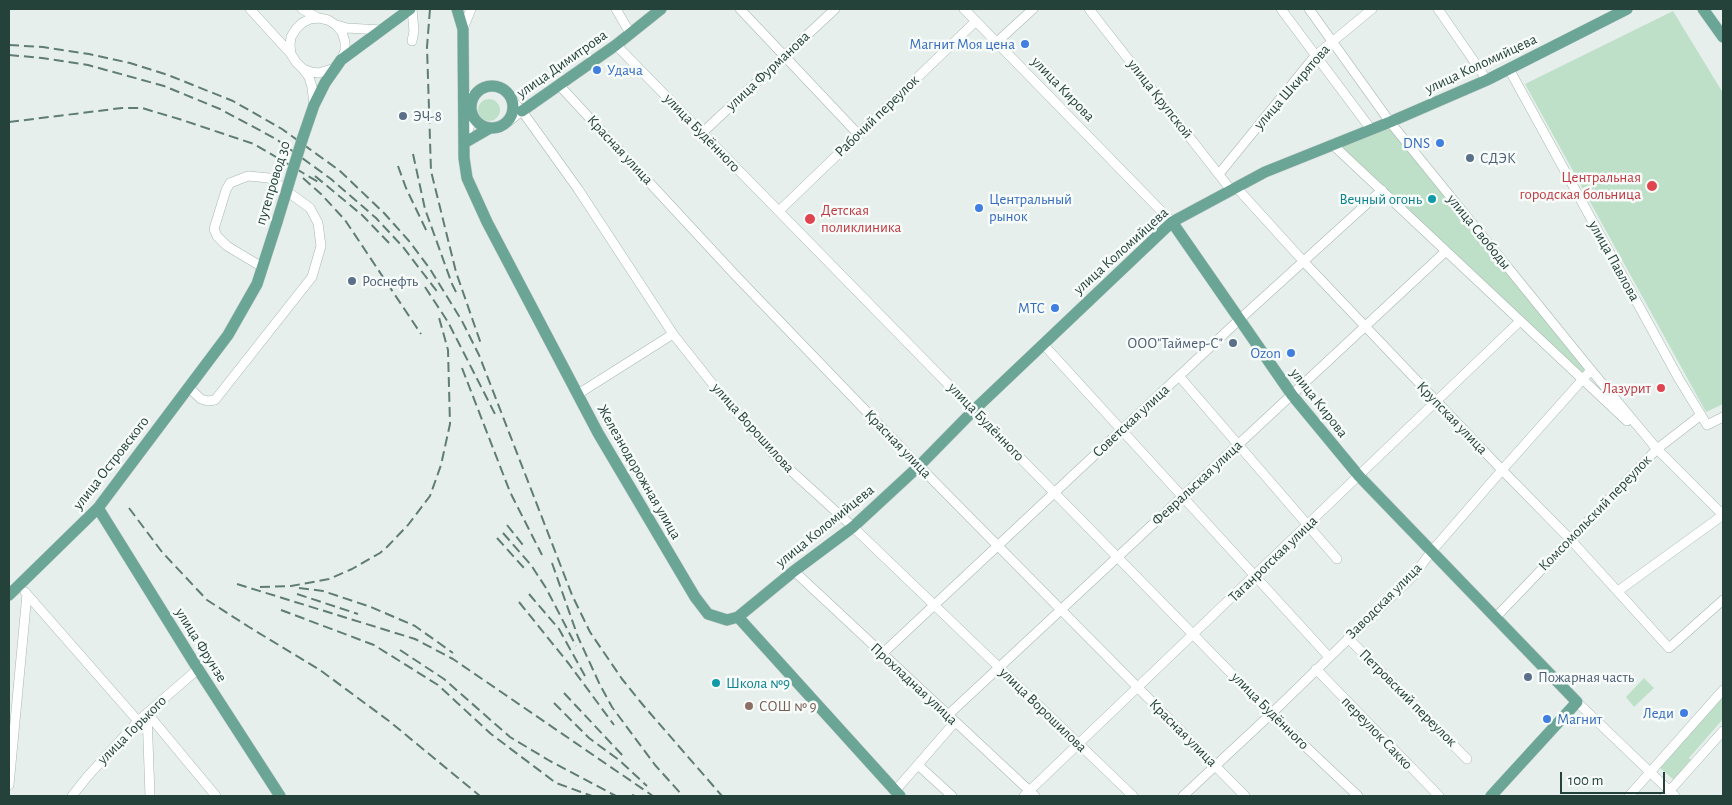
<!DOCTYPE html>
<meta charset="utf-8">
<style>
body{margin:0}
#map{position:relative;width:1732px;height:805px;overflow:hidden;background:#e6efeb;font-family:"Alegreya Sans",sans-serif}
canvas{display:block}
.frame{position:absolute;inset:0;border:10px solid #24423a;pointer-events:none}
.scale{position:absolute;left:1560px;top:772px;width:105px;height:22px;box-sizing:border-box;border:2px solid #24423a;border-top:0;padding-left:6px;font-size:15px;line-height:18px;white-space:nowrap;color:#24423a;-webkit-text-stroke:4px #f7fbf9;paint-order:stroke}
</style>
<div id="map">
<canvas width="1732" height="805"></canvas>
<div class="frame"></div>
<div class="scale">100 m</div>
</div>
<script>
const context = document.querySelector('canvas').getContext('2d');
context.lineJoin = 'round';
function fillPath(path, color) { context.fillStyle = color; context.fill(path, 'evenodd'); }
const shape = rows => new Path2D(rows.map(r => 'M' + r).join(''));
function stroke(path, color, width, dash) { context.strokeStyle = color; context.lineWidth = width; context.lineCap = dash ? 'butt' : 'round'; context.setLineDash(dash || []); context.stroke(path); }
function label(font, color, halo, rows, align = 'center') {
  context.font = font + ' "Alegreya Sans",sans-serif'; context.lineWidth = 5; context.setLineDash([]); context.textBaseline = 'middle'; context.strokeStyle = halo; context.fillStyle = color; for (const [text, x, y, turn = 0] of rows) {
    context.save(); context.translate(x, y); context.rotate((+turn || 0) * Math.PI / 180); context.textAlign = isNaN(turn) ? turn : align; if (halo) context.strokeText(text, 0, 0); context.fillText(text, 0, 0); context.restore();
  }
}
fillPath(shape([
 [1673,11,1723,93,1723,404,1706,412,1525,84],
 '478 110a11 11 0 1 1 22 0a11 11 0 1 1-22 0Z',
 [1390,122,1591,370,1582,379,1332,144],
 [1644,678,1654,688,1634,707,1626,697],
 [1723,694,1723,719,1689,758,1693,762,1675,781,1659,767]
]), '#bfe0c8');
const minor = shape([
 [250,9,291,54],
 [302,9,318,18],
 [616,9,630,33],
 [740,9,858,134],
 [964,9,1172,222],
 [1089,9,1231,190],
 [1281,9,1370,128],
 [1309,9,1390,122,1591,370,1657,449],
 [1438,9,1487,80],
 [337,25,347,28,381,30],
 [463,29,471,9],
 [412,41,414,31,412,9],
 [997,42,1033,9],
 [616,45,1271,714,1358,796],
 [335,68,319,73,311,72,303,69,296,62,291,54,290,45,291,37,296,29,302,23,310,19,319,18,328,20,336,25,342,32,345,42,345,51,341,60],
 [303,69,309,77,312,87,314,105],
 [1509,69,1679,379,1701,415,1707,425,1723,417],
 [559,85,737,277,919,466,1245,796],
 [465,92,472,108],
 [511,99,522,111,578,189,673,334,722,396,777,458,853,527,1133,796],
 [504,125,522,111],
 [702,133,835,9],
 [466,137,473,115],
 [1332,144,1627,421],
 [1219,174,1315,56,1372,9],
 [1236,187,1304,262,1502,470,1570,539,1669,648,1723,600],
 [779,211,976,21],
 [1043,344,1329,657],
 [1179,376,1337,559],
 [189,388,201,399,208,401,215,400,312,277,321,246,318,223,310,208,269,178,248,176,230,183,226,190,214,229,217,236,227,246,262,267],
 [578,394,673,334],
 [1653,445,1723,515],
 [794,571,1035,796],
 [1618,591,1723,515],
 [25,592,138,721],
 [1496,617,1657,449,1701,415],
 [1348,638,1467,759],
 [882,654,1240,319,1382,190],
 [1316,669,1439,796],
 [1577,702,1675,796],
 [147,713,216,796],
 [147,713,150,796],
 [948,715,1446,251],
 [918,765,952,796],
 [9,785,27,594],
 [895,791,955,722],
 [72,796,87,777,138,721,198,669],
 [1024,796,1520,321],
 [1183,796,1271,714,1414,575,1431,552,1502,470,1591,370],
 [1629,796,1723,690],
 [1665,796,1723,731]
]);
const major = shape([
 [457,9,463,29,464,158,467,178,487,222,598,433,695,597,708,614,727,620,738,617,900,796],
 [1703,9,1723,37],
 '471 107a21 21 0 1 1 42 0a21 21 0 1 1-42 0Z',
 [522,111,616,45,661,9],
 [302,140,314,105,325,83,341,60,410,9],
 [464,143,490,128],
 [1172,222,1292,395,1359,476,1577,702,1491,796],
 [98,508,198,669,280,796],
 [9,595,98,508,228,335,257,284,277,222],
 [738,617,794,571,853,527,919,466,974,410,1172,222,1265,172,1390,122,1487,80,1627,9]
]);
stroke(minor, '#a8b8b2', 10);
stroke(major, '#c2cac8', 12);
stroke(minor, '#fff', 9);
stroke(major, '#6aa596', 11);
stroke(shape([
 [430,9,427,47,431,171,456,272,481,344],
 [9,45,43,47,89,54,130,63,168,75,233,101,282,129,340,171,384,213,409,241,430,269,462,321,479,355,572,595,590,632,622,679,643,705,722,796],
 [9,55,42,58,88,65,164,86,220,109,276,139,331,179,376,218,403,247,439,294],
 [9,122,122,108,142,108,179,119,254,144,320,183],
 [413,154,425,209,452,284,458,296],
 [398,166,406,188,428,234],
 [315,176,362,215,391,245],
 [303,178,321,194,345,220,421,334],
 [425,287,448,322,495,414],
 [462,368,510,492,542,555],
 [129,508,162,552,207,600,249,627,320,670,389,721,480,796],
 [507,525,523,545],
 [503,533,531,565,546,588,576,646],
 [497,538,524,568],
 [552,563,578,637,600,685,612,707,655,765,683,796],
 [237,584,415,639,453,659,653,796],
 [260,587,291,586,329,579,352,569,380,553,387,547,408,525,430,496,441,465,450,424,448,350,438,314],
 [299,588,323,591,371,607,415,626,453,653],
 [297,594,358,614],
 [529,594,559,629,585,676],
 [519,602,569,664,614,725],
 [281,610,374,645,438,685,491,734,556,783,592,796],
 [400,650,444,679,510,737,550,761,616,796],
 [564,693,624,757],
 [554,703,589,738,619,760,647,786],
 [632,795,635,796]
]), '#5f7d75', 2, [10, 5]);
const majorBridge = shape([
 [277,222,302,140]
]);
stroke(majorBridge, '#c2cac8', 12, []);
stroke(majorBridge, '#6aa596', 11);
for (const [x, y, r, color] of [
 [1025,44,5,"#3f7fe0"],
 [597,70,5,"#3f7fe0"],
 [403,116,5,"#5c6f8a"],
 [1440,143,5,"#3f7fe0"],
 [1470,158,5,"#5c6f8a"],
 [1652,186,6,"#e0444e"],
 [1432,199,5,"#0f9aa8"],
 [979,208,5,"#3f7fe0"],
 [810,219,6,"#e0444e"],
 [352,281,5,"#5c6f8a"],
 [1055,308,5,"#3f7fe0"],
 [1233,343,5,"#5c6f8a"],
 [1291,353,5,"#3f7fe0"],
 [1661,388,5,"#e0444e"],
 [1528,677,5,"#5c6f8a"],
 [716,683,5,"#0f9aa8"],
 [749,706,5,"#8d6e63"],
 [1684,713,5,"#3f7fe0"],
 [1547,719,5,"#3f7fe0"]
]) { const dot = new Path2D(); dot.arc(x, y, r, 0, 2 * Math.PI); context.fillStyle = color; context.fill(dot); stroke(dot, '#f7fbf9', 2); }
label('15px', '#366cbe', '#f7fbf9', [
 ["Магнит Моя цена",1015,44],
 ["Удача",607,70,"left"],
 ["DNS",1430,143],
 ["Центральный",989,199,"left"],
 ["рынок",989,216,"left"],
 ["МТС",1045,308],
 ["Ozon",1281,353],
 ["Леди",1674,713],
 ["Магнит",1557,719,"left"]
], 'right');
label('15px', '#24423a', '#f7fbf9', [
 ["улица Димитрова",562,64,-35],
 ["улица Коломийцева",1481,64,-25],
 ["улица Фурманова",768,71,-43],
 ["улица Шкирятова",1292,87,-49],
 ["улица Кирова",1063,89,46],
 ["улица Крупской",1160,99,52],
 ["Рабочий переулок",877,116,-44],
 ["улица Будённого",702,133,46],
 ["Красная улица",620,150,47],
 ["путепровод 30",273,183,-73],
 ["улица Свободы",1479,232,51],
 ["улица Коломийцева",1121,251,-42],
 ["улица Павлова",1614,261,61],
 ["улица Кирова",1319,403,52],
 ["Крупская улица",1452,418,46],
 ["Советская улица",1131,421,-43],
 ["улица Будённого",986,422,46],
 ["улица Ворошилова",753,428,48],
 ["Красная улица",898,444,46],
 ["улица Островского",111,463,-52],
 ["Железнодорожная улица",639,472,60],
 ["Февральская улица",1197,483,-43],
 ["Комсомольский переулок",1595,513,-46],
 ["улица Коломийцева",825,526,-39],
 ["Таганрогская улица",1273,559,-44],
 ["Заводская улица",1384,601,-45],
 ["улица Фрунзе",201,645,58],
 ["Прохладная улица",914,684,43],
 ["Петровский переулок",1408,698,45],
 ["улица Ворошилова",1043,710,44],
 ["улица Будённого",1270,711,45],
 ["улица Горького",132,730,-45],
 ["Красная улица",1183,733,45],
 ["переулок Сакко",1377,733,46]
]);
label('15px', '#4e5e75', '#f7fbf9', [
 ["ЭЧ-8",413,116],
 ["СДЭК",1480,158],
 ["Роснефть",362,281],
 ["ООО\"Таймер-С\"",1223,343,"right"],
 ["Пожарная часть",1538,677]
], 'left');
label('15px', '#be3a42', '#f7fbf9', [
 ["Центральная",1641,177],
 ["городская больница",1641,194],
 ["Детская",821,210,"left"],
 ["поликлиника",821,227,"left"],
 ["Лазурит",1651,388]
], 'right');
label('15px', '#0d838f', '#f7fbf9', [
 ["Вечный огонь",1422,199],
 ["Школа №9",726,683,"left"]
], 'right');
label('15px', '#785e54', '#f7fbf9', [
 ["СОШ № 9",759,706]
], 'left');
</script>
